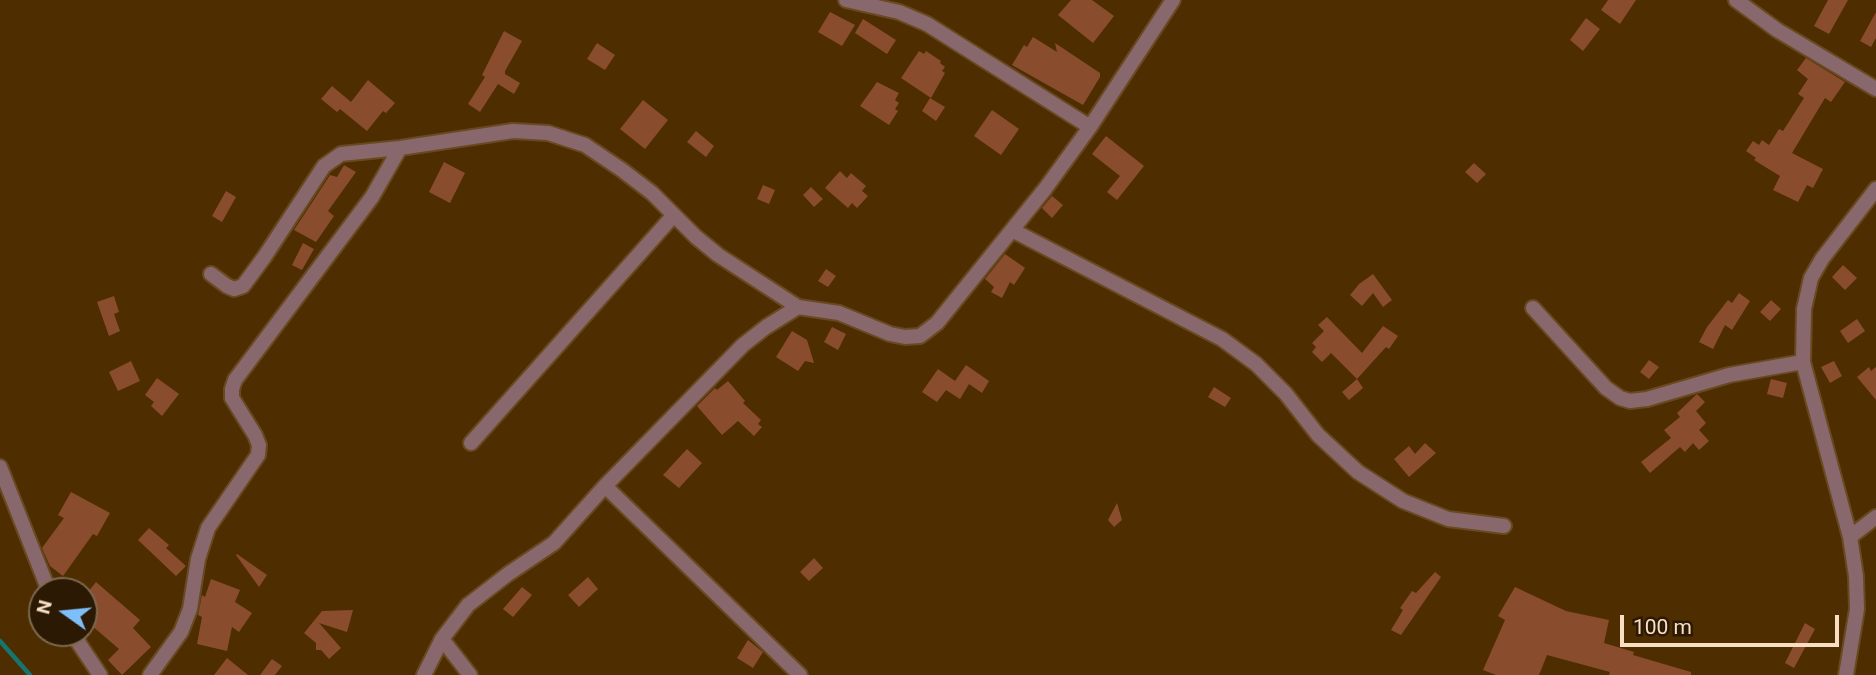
<!DOCTYPE html>
<style>
body{margin:0}
#map{position:relative;width:1876px;height:675px;overflow:hidden;background:#4e2d00;font-family:Roboto,sans-serif}
canvas{display:block}
.north{position:absolute;left:28px;top:577px;width:70px;height:70px;box-sizing:border-box;background:#2b1903;border:2px solid #7d6850;border-radius:50%;rotate:285deg;font-size:19px;font-weight:700;line-height:28px;text-align:center;color:#f8dec3}
.north::after{content:'';display:block;margin:auto;width:24px;height:32px;background:#7ebef9;clip-path:polygon(50% 0,100% 100%,50% 72%,0 100%)}
.scale{position:absolute;left:1620px;top:615px;width:219px;height:32px;box-sizing:border-box;border:4px solid #f8dec3;border-top:0;padding-left:9px;font-size:21px;line-height:24px;white-space:nowrap;color:#f8dec3;-webkit-text-stroke:5px #2b1903;paint-order:stroke}
</style>
<div id="map">
<canvas width="1876" height="675"></canvas>
<div class="north">N</div>
<div class="scale">100 m</div>
</div>
<script>
const context = document.querySelector('canvas').getContext('2d');
context.lineJoin = 'round';
const shape = rows => new Path2D(rows.map(r => 'M' + r).join(''));
function stroke(path, color, width, dash) { context.strokeStyle = color; context.lineWidth = width; context.lineCap = dash ? 'butt' : 'round'; context.setLineDash(dash || []); context.stroke(path); }
function fillPath(path, color) { context.fillStyle = color; context.fill(path, 'evenodd'); }
stroke(shape([
 [0,641,30,675]
]), '#16756e', 4.5);
fillPath(shape([
 [1071,0,1092,0,1114,16,1093,43,1058,15],
 [1608,0,1636,0,1620,24,1601,10],
 [1828,0,1848,0,1829,34,1814,26],
 [830,12,855,25,842,46,818,32],
 [1876,12,1876,38,1871,47,1860,41],
 [1586,18,1600,29,1583,51,1570,40],
 [863,19,896,40,887,54,855,33],
 [504,31,522,41,505,71,505,74,520,83,514,94,498,84,480,112,468,104,485,77,482,75],
 [1033,37,1057,52,1055,43,1100,73,1100,77,1083,105,1012,65,1024,45,1027,47],
 [597,43,615,55,605,70,587,59],
 [919,51,924,54,926,51,941,61,940,63,945,67,942,71,945,73,931,98,901,78],
 [1806,58,1845,82,1831,102,1825,98,1792,153,1823,169,1813,188,1807,185,1798,202,1773,190,1780,176,1754,160,1756,158,1746,151,1753,141,1759,145,1762,140,1769,145,1779,129,1783,131,1804,98,1798,94,1808,79,1797,70],
 [368,80,395,103,386,113,383,111,367,131,340,109,337,112,321,99,332,86,351,102],
 [877,82,899,93,895,100,899,103,895,109,898,111,889,125,860,106],
 [930,98,945,107,936,121,922,111],
 [643,100,668,120,645,149,620,129],
 [992,110,1019,129,1001,155,974,136],
 [696,131,714,146,706,157,687,142],
 [1106,136,1144,166,1117,200,1107,192,1120,176,1092,154],
 [444,162,465,173,450,203,429,192],
 [1474,163,1486,174,1477,183,1465,172],
 [344,165,356,172,328,211,334,216,316,242,294,230,330,175,337,177],
 [840,171,847,178,851,173,866,186,862,191,868,196,857,208,852,203,848,208,825,188],
 [763,185,775,190,769,204,757,199],
 [811,187,823,199,814,207,803,195],
 [226,191,236,197,222,222,212,216],
 [1052,196,1063,205,1052,218,1042,208],
 [303,243,314,249,302,270,292,265],
 [1005,254,1025,268,1014,285,1010,282,1002,298,991,292,994,287,985,279],
 [1843,265,1857,278,1845,290,1832,277],
 [826,269,836,276,828,287,818,281],
 [1373,274,1392,300,1383,307,1373,293,1362,306,1350,295,1359,284],
 [1739,293,1750,301,1732,330,1725,325,1713,349,1699,342,1707,327,1728,300,1732,303],
 [114,296,119,312,114,314,120,331,109,336,97,302],
 [1771,300,1781,309,1770,321,1760,312],
 [1327,317,1362,353,1383,326,1398,336,1389,349,1386,347,1357,379,1331,353,1322,362,1312,352,1316,347,1312,343,1324,331,1318,325],
 [1857,319,1865,331,1848,343,1840,331],
 [832,327,846,334,838,350,824,342],
 [792,331,807,340,814,363,805,361,798,371,776,357],
 [1649,360,1659,367,1649,379,1640,372],
 [131,361,140,381,118,391,109,372],
 [1834,361,1842,376,1830,383,1821,367],
 [966,365,989,381,982,393,969,384,960,399,946,390,937,402,922,392,938,369,955,381],
 [1869,367,1871,371,1876,367,1876,400,1857,377],
 [157,378,179,394,162,416,151,406,154,402,145,395],
 [1357,379,1363,388,1349,400,1342,392],
 [1771,379,1787,383,1783,398,1767,394],
 [728,381,745,401,743,403,761,420,758,424,762,427,754,436,738,421,722,435,697,406,715,388,717,390],
 [1214,387,1231,398,1225,407,1208,397],
 [1697,394,1705,402,1696,411,1706,423,1699,430,1709,441,1699,450,1693,443,1685,452,1680,447,1650,473,1641,462,1671,438,1664,430,1680,417,1677,413],
 [1425,443,1436,453,1409,477,1394,459,1409,446,1415,454],
 [687,449,702,463,679,488,663,475],
 [71,492,110,513,97,536,93,534,63,576,50,566,42,548,64,518,58,515],
 [1117,503,1122,520,1114,527,1108,520],
 [149,528,169,545,166,548,186,566,176,576,138,540],
 [237,554,267,575,259,587,236,555],
 [814,558,823,568,809,581,800,572],
 [1435,572,1441,577,1401,635,1391,630,1403,610,1400,608,1412,591,1416,593],
 [588,577,598,589,579,607,568,595],
 [211,579,240,590,235,602,252,613,239,632,232,627,227,651,197,644,202,617,198,615,202,595,205,597],
 [96,582,140,620,133,628,151,647,122,675,108,660,119,649,84,619,84,597],
 [522,587,532,595,513,617,503,609],
 [1515,587,1566,611,1609,620,1604,643,1634,652,1633,655,1691,672,1691,675,1609,675,1610,672,1547,655,1539,675,1496,675,1483,670,1505,620,1498,616],
 [353,610,347,632,319,623,341,648,329,659,321,650,316,650,316,643,304,633,322,611],
 [1805,623,1815,629,1794,668,1785,663],
 [748,640,763,652,753,668,737,658],
 [227,658,248,675,214,675],
 [272,659,282,666,275,675,260,675]
]), '#894d2e');
const minor = shape([
 [846,0,899,12,927,24,1090,127],
 [1736,0,1777,30,1876,89],
 [1012,230,1222,339,1256,364,1286,394,1318,435,1358,472,1403,501,1448,519,1504,526],
 [211,274,227,286,234,289,243,286,265,256,324,166,341,154,400,148,513,131,548,133,585,145,622,170,652,193,696,237,718,255,798,307],
 [1533,308,1606,388,1620,398,1630,401,1647,399,1729,375,1803,362],
 [471,443,673,216],
 [0,467,49,591],
 [605,486,800,675],
 [1850,537,1876,517],
 [72,633,100,675],
 [442,639,470,675],
 [150,675,181,632,190,609,198,559,208,528,258,455,259,445,255,435,232,398,232,389,235,380,372,197,400,148],
 [424,675,442,639,468,605,508,574,554,543,605,486,743,345,766,327,798,307,839,313,890,334,905,337,920,336,937,323,1045,189,1090,127,1173,0],
 [1846,675,1857,609,1856,576,1850,537,1803,362,1804,309,1811,278,1822,259,1876,189]
]);
stroke(minor, '#69491f', 18);
stroke(minor, '#88686d', 14);
</script>
